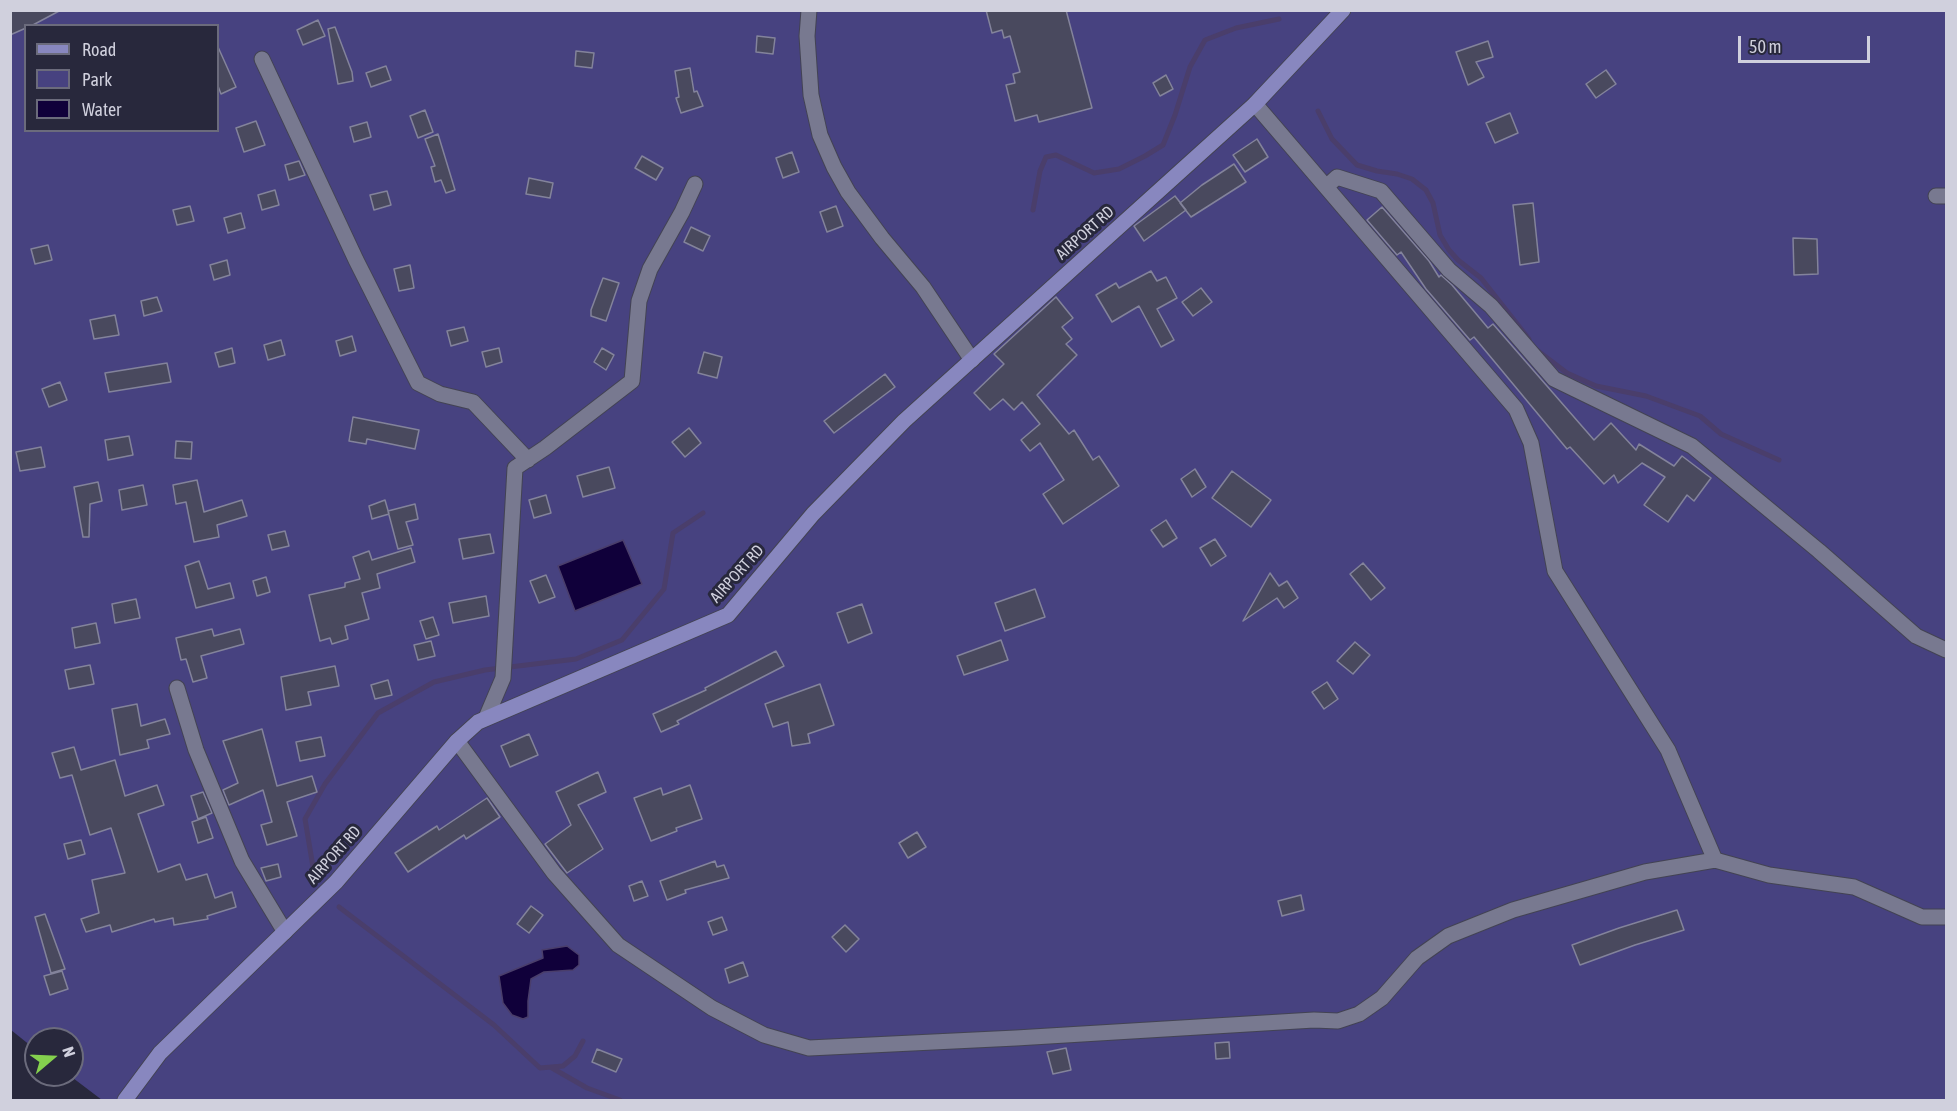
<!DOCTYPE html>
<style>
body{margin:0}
#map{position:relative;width:1957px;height:1111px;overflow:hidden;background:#28283c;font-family:"Asap Condensed",sans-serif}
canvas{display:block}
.frame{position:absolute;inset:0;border:12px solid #d0d0dd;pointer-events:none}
.legend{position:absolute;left:24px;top:24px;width:195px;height:108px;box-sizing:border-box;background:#28283c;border:2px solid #6b6b7c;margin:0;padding:8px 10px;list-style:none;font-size:18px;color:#d0d0dd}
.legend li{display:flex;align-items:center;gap:12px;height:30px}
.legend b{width:30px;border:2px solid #6b6b7c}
.north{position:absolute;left:24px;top:1027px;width:60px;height:60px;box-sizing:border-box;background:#28283c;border:2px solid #6b6b7c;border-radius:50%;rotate:71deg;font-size:16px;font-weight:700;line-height:24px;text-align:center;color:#d0d0dd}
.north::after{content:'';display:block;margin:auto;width:21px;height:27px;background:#84d04e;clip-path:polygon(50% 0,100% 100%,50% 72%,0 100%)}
.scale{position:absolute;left:1738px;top:36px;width:132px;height:27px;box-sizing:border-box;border:3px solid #d0d0dd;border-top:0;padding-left:8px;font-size:18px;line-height:21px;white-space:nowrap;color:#d0d0dd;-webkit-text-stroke:4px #28283c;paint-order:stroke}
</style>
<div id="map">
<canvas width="1957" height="1111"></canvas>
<div class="frame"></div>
<ul class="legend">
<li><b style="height:8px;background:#8887bf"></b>Road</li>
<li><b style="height:16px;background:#474280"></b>Park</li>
<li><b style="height:16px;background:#10003a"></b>Water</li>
</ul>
<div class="north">N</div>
<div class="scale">50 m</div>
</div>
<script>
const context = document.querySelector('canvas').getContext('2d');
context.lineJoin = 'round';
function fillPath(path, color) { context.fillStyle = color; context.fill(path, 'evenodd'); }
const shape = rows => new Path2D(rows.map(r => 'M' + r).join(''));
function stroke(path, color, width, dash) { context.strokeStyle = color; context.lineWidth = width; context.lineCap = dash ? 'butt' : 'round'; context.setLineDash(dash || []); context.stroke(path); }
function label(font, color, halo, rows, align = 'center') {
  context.font = font + ' "Asap Condensed",sans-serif'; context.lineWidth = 6; context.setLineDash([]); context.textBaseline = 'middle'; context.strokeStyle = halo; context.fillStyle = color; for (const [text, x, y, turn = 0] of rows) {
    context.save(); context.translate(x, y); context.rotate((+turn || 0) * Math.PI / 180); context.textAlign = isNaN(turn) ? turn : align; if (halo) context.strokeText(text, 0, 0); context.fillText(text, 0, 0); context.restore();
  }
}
fillPath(shape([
 [10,11,1946,11,1946,1100,102,1100,69,1075,72,1075,72,1039,36,1039,36,1050,11,1030],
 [26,26,218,26,218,130,26,130]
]), '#474280');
const water = shape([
 [623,540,642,584,575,611,558,566,623,540],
 [567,946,579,955,579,965,573,970,544,972,531,979,528,1001,528,1017,523,1019,512,1015,503,1003,499,976,543,958,542,950,567,946]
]);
fillPath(water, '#10003a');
stroke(water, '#4a3e6b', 1.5);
stroke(shape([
 [1318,111,1332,139,1357,165,1377,171,1397,174,1412,179,1426,190,1433,203,1440,235,1449,250,1458,260,1481,278,1529,339],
 [1033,210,1040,171,1046,157,1056,155,1094,173,1119,169,1145,156,1163,145,1175,115,1190,67,1205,40,1236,28,1279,19],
 [1538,351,1567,373,1596,386,1646,396,1700,416,1721,434,1779,460],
 [315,879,305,819,325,784,378,713,434,682,485,670,576,659,622,640,664,589,673,533,703,513],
 [339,907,494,1025,540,1068,563,1066,575,1056,583,1041],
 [552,1068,587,1088,620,1100]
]), '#4a3e6b', 5);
const building = shape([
 [10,10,61,10,31,26,26,26,26,28,10,35,10,10],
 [986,10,1066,10,1092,108,1039,122,1037,115,1015,121,1006,85,1015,83,1013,74,1020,72,1010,36,1004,38,1002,30,992,33,986,10],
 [318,20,325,36,303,45,297,30,318,20],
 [335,27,352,72,353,81,338,84,328,29,335,27],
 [757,36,775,38,773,54,756,52,757,36],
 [1488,41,1493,57,1476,62,1484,77,1468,85,1456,52,1488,41],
 [218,47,236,87,221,94,218,86,218,47],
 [576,51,594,53,592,68,575,66,576,51],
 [386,66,391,80,371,87,366,73,386,66],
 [690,68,694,92,697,91,703,106,681,113,676,98,679,97,675,71,690,68],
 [1606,70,1616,84,1596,98,1586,84,1606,70],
 [1166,75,1173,89,1160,96,1153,83,1166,75],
 [425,110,433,132,418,138,410,116,425,110],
 [1510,113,1518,133,1495,143,1486,123,1510,113],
 [256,121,265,145,244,152,236,128,256,121],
 [367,122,371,137,354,142,350,127,367,122],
 [438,134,455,190,446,193,441,180,435,182,431,167,435,166,425,139,438,134],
 [1257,139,1268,157,1245,172,1233,155,1257,139],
 [792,152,799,172,783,178,776,158,792,152],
 [642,156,663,168,656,180,635,168,642,156],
 [299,161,305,175,289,180,285,165,299,161],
 [1234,164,1246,182,1191,217,1180,203,1202,185,1234,164],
 [529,178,553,183,550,198,526,194,529,178],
 [275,190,279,205,262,210,258,195,275,190],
 [387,191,391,205,374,210,370,195,387,191],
 [1175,196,1186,210,1144,241,1134,226,1175,196],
 [1533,203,1539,262,1520,265,1513,205,1533,203],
 [190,206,194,221,177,225,173,210,190,206],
 [836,206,843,226,827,232,820,212,836,206],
 [1382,207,1429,261,1439,277,1441,275,1452,285,1488,328,1493,324,1594,440,1611,423,1636,450,1639,444,1674,466,1682,456,1711,478,1694,501,1687,495,1668,522,1644,505,1665,477,1642,463,1618,483,1614,475,1604,484,1570,447,1567,449,1474,337,1470,340,1426,289,1401,252,1397,255,1367,220,1382,207],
 [241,213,245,228,228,233,224,218,241,213],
 [691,227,710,236,703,251,684,242,691,227],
 [1793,238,1817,239,1818,274,1794,275,1793,238],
 [48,245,52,260,35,264,31,249,48,245],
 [227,260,230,275,214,280,210,265,227,260],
 [410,265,414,288,399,291,394,269,410,265],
 [1151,271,1157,281,1166,277,1177,298,1157,309,1174,340,1161,347,1139,306,1112,322,1096,295,1116,283,1119,288,1151,271],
 [603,278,619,283,606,321,591,316,591,310,603,278],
 [1201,288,1212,302,1193,316,1182,302,1201,288],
 [157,297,162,311,144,316,141,301,157,297],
 [1056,297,1073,318,1062,327,1072,339,1066,344,1077,355,1037,395,1069,434,1074,430,1093,460,1099,456,1119,486,1063,524,1043,494,1064,480,1040,443,1030,451,1021,440,1040,424,1022,402,1014,410,1003,399,990,410,974,393,1004,364,994,354,1056,297],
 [115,315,119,335,94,339,90,320,115,315],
 [464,327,468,341,451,346,447,331,464,327],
 [352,336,356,351,340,356,336,341,352,336],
 [281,340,285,355,268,360,264,345,281,340],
 [232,348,235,363,219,367,215,353,232,348],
 [499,348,502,362,486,367,482,352,499,348],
 [602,348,614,355,606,370,594,362,602,348],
 [704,352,722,357,717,378,698,373,704,352],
 [167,363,171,382,109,392,105,373,167,363],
 [885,374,895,387,834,433,824,421,885,374],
 [60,382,67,400,49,407,42,389,60,382],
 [353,417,419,430,415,449,367,439,366,444,349,441,353,417],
 [689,428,701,443,685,457,672,442,689,428],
 [129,436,133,455,108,460,105,440,129,436],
 [176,441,192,442,191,459,175,458,176,441],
 [41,447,45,467,20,471,16,452,41,447],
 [609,467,615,488,583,497,577,476,609,467],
 [1195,469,1206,487,1192,497,1181,479,1195,469],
 [1232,471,1271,500,1251,527,1212,498,1232,471],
 [197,480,204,512,242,500,247,516,217,525,219,537,194,542,186,502,176,504,173,485,197,480],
 [98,482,102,501,90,504,89,537,83,537,74,487,98,482],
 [143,485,147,505,122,510,119,490,143,485],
 [546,495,551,513,534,518,529,500,546,495],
 [385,500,389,514,372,519,369,506,385,500],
 [415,504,418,519,406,522,413,545,398,549,388,511,415,504],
 [1166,520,1177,538,1163,547,1151,530,1166,520],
 [285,531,289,546,272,550,268,535,285,531],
 [490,534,494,553,463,559,459,539,490,534],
 [1215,539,1226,556,1211,566,1200,548,1215,539],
 [411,548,415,562,377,574,380,588,362,593,369,619,345,626,348,639,332,644,330,638,320,641,309,595,345,587,345,583,360,579,353,557,369,551,372,560,411,548],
 [199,561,208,589,230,583,234,598,196,608,185,566,199,561],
 [1363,563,1385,588,1371,600,1350,574,1363,563],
 [1270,573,1279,586,1287,581,1298,598,1284,608,1277,598,1243,621,1270,573],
 [546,575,555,597,539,603,530,581,546,575],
 [266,577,270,592,257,596,253,581,266,577],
 [1035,589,1045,617,1005,631,995,603,1035,589],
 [486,596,489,616,453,623,449,603,486,596],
 [136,599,140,618,115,623,112,604,136,599],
 [862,604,872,633,848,643,837,613,862,604],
 [433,617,439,635,426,639,420,621,433,617],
 [96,623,100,643,75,648,72,628,96,623],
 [212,629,214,636,240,629,244,644,201,656,207,678,193,682,186,659,181,660,176,638,212,629],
 [1001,640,1008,660,964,675,957,656,1001,640],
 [431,641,435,656,418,660,414,645,431,641],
 [1355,642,1370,655,1353,674,1337,661,1355,642],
 [776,651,784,666,677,721,679,724,661,732,653,714,706,690,705,688,776,651],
 [90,665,94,684,69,689,65,670,90,665],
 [335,666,339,686,308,692,311,705,286,710,281,677,335,666],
 [388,680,392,695,375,699,371,685,388,680],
 [1327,682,1338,699,1324,709,1312,692,1327,682],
 [820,684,834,725,808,734,810,743,792,746,788,722,773,727,765,704,820,684],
 [137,704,141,726,165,719,170,734,147,740,149,748,120,755,112,709,137,704],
 [262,729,277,786,312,776,317,792,287,802,297,836,267,845,261,825,272,822,263,790,229,805,223,790,238,783,223,741,262,729],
 [529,734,538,755,510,767,501,746,529,734],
 [321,737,325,756,300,761,296,742,321,737],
 [74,747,81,770,115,760,125,796,157,785,164,805,138,814,158,872,180,864,186,880,207,874,215,898,232,892,236,907,207,916,208,919,174,925,173,918,155,922,154,919,112,932,110,925,86,932,81,919,99,913,92,880,125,873,111,828,90,835,72,775,60,778,52,753,74,747],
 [598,772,606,792,578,805,603,849,567,873,545,844,571,825,556,792,598,772],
 [690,785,702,819,676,828,677,831,651,841,634,798,661,788,663,795,690,785],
 [203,792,212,813,198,819,191,796,203,792],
 [487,798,500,817,466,839,464,835,408,872,395,853,437,826,439,830,487,798],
 [206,817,213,838,198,843,192,822,206,817],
 [917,832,926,847,908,858,899,843,917,832],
 [81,840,85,854,68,859,64,844,81,840],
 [715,861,717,867,724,865,729,878,685,890,686,893,667,900,660,881,715,861],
 [278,864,281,877,266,881,261,868,278,864],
 [642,881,648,896,634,901,629,886,642,881],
 [1301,895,1304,910,1282,916,1278,901,1301,895],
 [531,906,543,915,529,933,517,924,531,906],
 [1677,910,1684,930,1635,945,1580,965,1572,945,1619,928,1677,910],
 [45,914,65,969,51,973,35,917,45,914],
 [722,917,727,930,713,935,708,922,722,917],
 [845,925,859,939,846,952,832,937,845,925],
 [743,962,748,976,729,983,725,969,743,962],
 [62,971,68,989,50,995,44,976,62,971],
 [1229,1042,1230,1058,1216,1059,1215,1043,1229,1042],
 [1066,1048,1071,1070,1053,1074,1047,1052,1066,1048],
 [597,1049,622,1059,616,1072,592,1062,597,1049]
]);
fillPath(building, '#49495e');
stroke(building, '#83839b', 1.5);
const minor = shape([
 [809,10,807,36,811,95,820,135,834,167,848,192,882,238,923,287,972,360],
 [262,59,356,260,418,383,440,394,473,402,528,460],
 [1255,104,1516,409,1531,443,1555,571,1668,750,1715,860,1769,875,1854,887,1922,917,1946,917],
 [1326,187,1337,177,1381,191,1449,270,1491,306,1554,379,1692,446,1819,551,1916,636,1946,650],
 [1936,196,1946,196],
 [177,688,196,750,242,861,285,932],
 [486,718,503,678,515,468,545,448,632,381,639,301,650,269,682,212,695,184],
 [457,741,554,873,618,945,712,1008,764,1035,809,1048,1016,1038,1314,1020,1338,1021,1359,1014,1382,998,1417,958,1448,936,1513,910,1645,872,1715,860]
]);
const major = shape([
 [125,1100,160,1053,336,882,457,741,478,722,728,615,813,514,904,421,1255,104,1343,10]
]);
stroke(minor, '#434353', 17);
stroke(major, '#434353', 17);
stroke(minor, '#787990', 15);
stroke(major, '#8887bf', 15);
label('16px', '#d0d0dd', '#28283c', [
 ["AIRPORT RD",1085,233,-42],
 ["AIRPORT RD",737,574,-48],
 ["AIRPORT RD",334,855,-48]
]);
</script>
